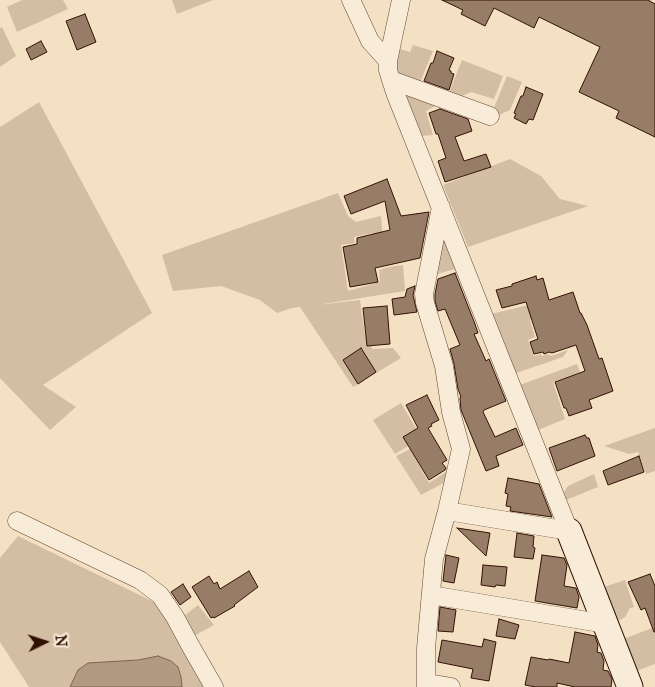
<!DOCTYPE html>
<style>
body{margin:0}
#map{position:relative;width:655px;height:687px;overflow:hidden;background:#f4e1c4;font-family:"IM FELL Great Primer",serif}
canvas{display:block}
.north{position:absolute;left:20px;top:617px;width:50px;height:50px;-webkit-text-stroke:4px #f8ecd9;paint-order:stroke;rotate:86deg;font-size:14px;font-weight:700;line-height:20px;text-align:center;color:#321103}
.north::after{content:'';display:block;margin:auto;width:18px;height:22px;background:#321103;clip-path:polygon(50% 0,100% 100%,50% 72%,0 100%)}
</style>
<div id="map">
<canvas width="655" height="687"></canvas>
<div class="north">N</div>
</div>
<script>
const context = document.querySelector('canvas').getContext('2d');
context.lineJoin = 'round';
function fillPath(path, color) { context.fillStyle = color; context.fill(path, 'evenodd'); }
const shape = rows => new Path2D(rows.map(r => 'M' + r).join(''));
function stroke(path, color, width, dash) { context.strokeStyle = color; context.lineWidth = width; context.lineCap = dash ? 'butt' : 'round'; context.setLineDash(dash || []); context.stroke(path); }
fillPath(shape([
 [22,0,63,0,68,9,17,32,7,7],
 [172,0,213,0,177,14],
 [2,27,16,56,0,67,0,28],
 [413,45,433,51,419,85,395,78,394,65,400,49,410,52],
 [462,60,503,76,494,99,471,92,460,97,448,95],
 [507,76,522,82,510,110,499,115,493,110],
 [403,91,439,104,426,111,433,135,421,136],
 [39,102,152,313,43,385,76,407,50,430,0,378,0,127],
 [510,159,541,176,560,199,588,206,468,247,443,185],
 [338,193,348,216,356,222,381,216,383,245,376,245,373,233,354,237,355,243,341,245,348,291,380,282,379,270,389,267,403,265,405,291,317,305,360,300,365,336,370,337,372,349,393,348,401,358,353,387,300,307,292,308,277,313,260,300,221,286,173,291,162,255],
 [444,228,455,269,434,275],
 [545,301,548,314,530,320,535,337,528,340,534,356,541,354,542,356,548,354,551,356,568,350,563,357,513,374,491,314],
 [577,364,580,372,553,382,565,419,538,430,520,385],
 [401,403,422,438,395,454,373,420],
 [655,428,655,471,646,474,638,452,629,454,604,446],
 [410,449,429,483,449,470,449,480,421,495,396,456],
 [594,474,598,487,566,500,564,492,568,486],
 [18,536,158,604,171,624,186,655,206,687,29,687,0,642,0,558],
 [625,580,634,607,630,608,625,617,620,620,615,618,604,587],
 [198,605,214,625,192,637,184,616],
 [655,627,655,664,634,672,623,639]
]), '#d3bea3');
const water = shape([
 [158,656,171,661,178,667,181,677,182,687,70,687,78,670,88,663,138,660,158,656]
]);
fillPath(water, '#b29a82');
stroke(water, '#7f634f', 1);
const building = shape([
 [442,0,648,0,655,4,655,137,616,118,619,111,579,92,600,47,539,17,534,28,494,8,485,26,461,14,463,10,442,0],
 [85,14,96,42,77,50,66,21,85,14],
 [41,41,47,52,31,60,26,49,41,41],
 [437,51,454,58,449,70,451,71,451,73,454,74,449,90,424,81,431,63,433,63,437,51],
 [526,87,543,94,533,120,529,119,526,124,514,118,516,114,514,113,521,96,523,96,526,87],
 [440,109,468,119,472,131,455,137,464,161,486,154,491,167,445,182,438,161,446,158,438,134,436,134,429,113,440,109],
 [387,179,401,216,429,212,420,258,375,268,378,282,350,287,343,247,357,244,357,238,390,230,385,201,351,214,344,196,387,179],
 [455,273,475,324,478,333,474,334,486,361,489,359,506,401,484,410,483,412,495,437,516,428,523,445,496,456,499,466,486,471,461,410,460,398,461,397,458,389,454,364,450,349,460,345,445,309,438,311,435,301,435,294,438,279,455,273],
 [536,276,537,280,543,278,549,300,573,292,580,313,581,313,587,325,599,359,602,358,613,391,589,400,592,408,569,416,566,408,564,408,555,382,585,371,576,345,552,353,549,352,544,354,543,352,534,354,530,342,538,339,526,302,502,308,496,290,512,286,512,284,536,276],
 [415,286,413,295,417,312,394,315,392,299,405,297,407,289,415,286],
 [387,306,390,344,367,346,363,308,387,306],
 [361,348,376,372,358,384,343,360,361,348],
 [427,395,439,420,431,424,432,426,428,428,447,460,442,463,446,468,445,470,429,480,403,437,418,428,406,405,427,395],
 [585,435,587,438,589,438,595,456,557,471,549,448,585,435],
 [639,456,644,472,608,485,603,471,639,456],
 [508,478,539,484,552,517,510,511,511,507,506,506,508,494,505,493,508,478],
 [457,528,490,533,486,556,457,528],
 [517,533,534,536,533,547,535,548,533,559,514,557,517,533],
 [446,555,459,558,454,583,443,581,446,555],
 [542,555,564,558,567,565,564,586,576,588,579,597,577,608,535,601,542,555],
 [483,565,507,567,505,586,496,585,495,587,481,585,483,565],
 [249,571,258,587,234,605,235,606,214,618,213,617,211,618,192,587,209,576,214,584,217,582,220,589,249,571],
 [650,574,655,586,655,632,654,632,645,608,641,610,628,582,650,574],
 [183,584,191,597,180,605,171,592,183,584],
 [440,607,456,610,453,632,438,631,440,607],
 [499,619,519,625,515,639,496,636,499,619],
 [575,632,595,636,598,645,597,652,601,653,604,661,603,670,608,671,612,679,611,687,575,687,557,683,557,687,536,687,525,685,531,657,548,660,549,659,569,663,575,632],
 [484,639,496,642,489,681,471,678,473,669,438,662,442,640,482,647,484,639]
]);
fillPath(building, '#977d67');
stroke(building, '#321103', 1);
const street = shape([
 [351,0,370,41,388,61],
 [401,0,388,61,388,70,391,80,396,95,569,531],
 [391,80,490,116],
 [441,207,424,294,425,303,444,366,451,412,461,449,447,511],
 [17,521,140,580,160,595,175,617,190,645,214,687],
 [431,595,606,624],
 [426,683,451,687],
 [426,687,426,648,434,559,447,511,569,531]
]);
const secondary = shape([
 [569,531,630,687]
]);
stroke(street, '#624533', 19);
stroke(secondary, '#321103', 27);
stroke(street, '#f8ecd9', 18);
stroke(secondary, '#f8ecd9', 25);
</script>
